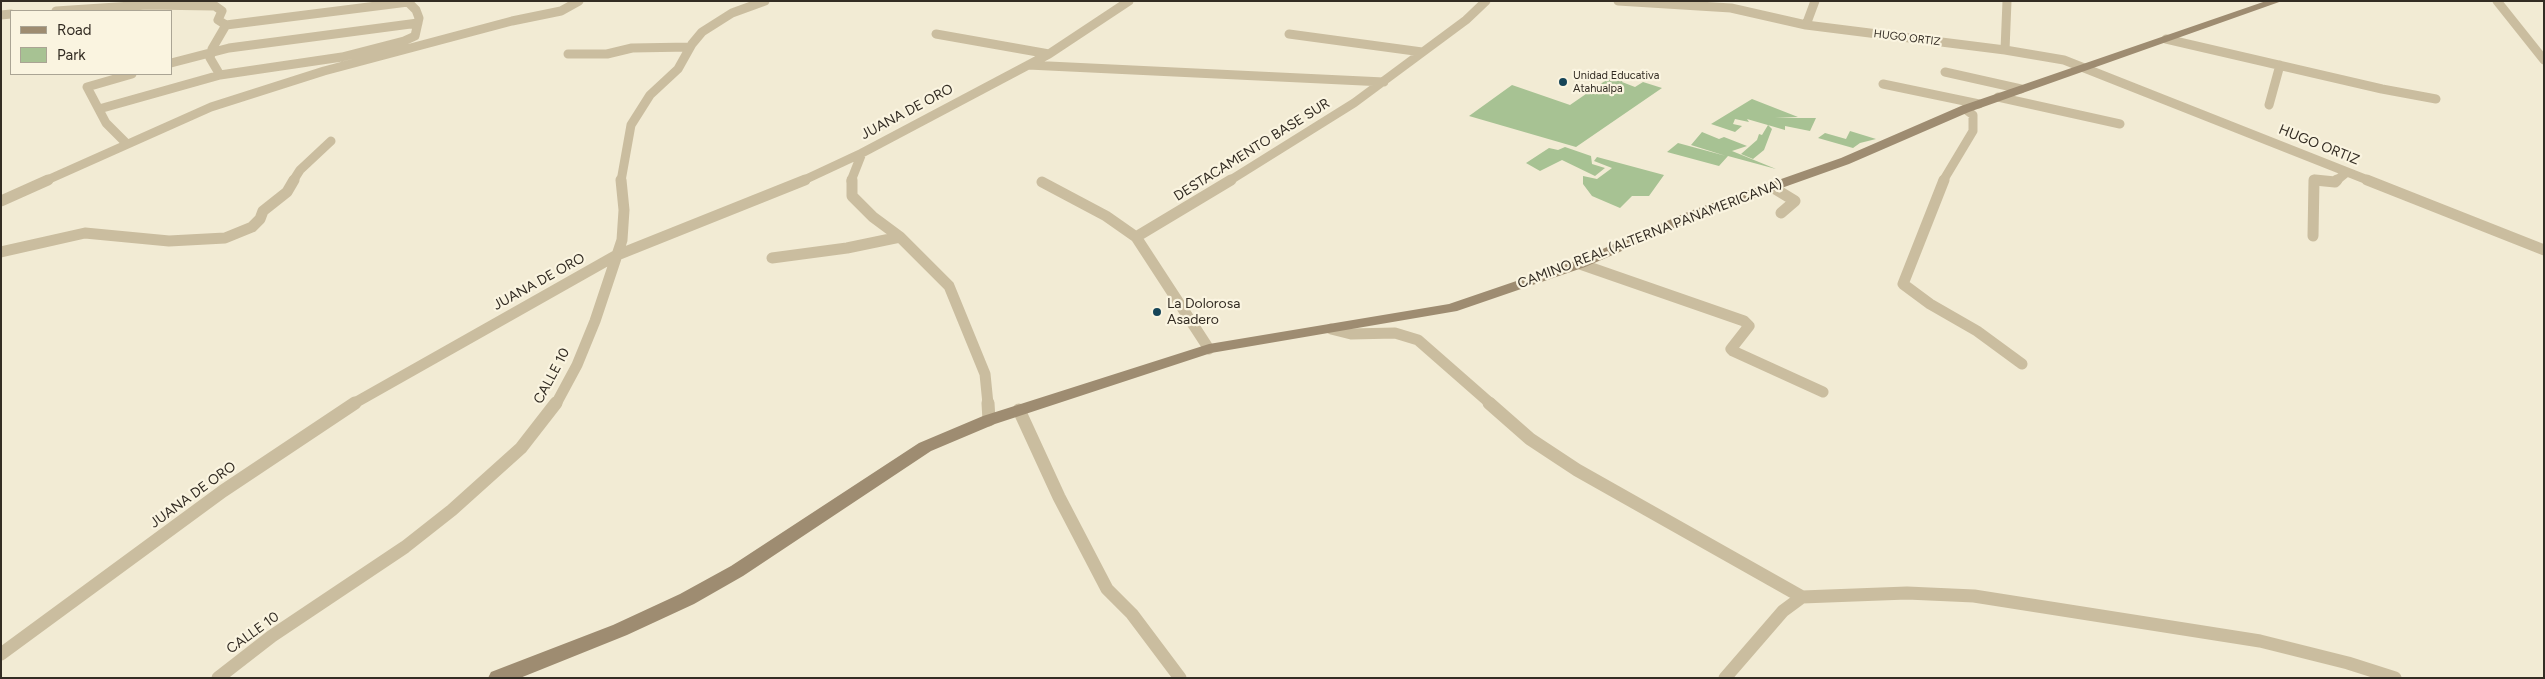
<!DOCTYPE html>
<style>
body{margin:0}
#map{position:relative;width:2545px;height:679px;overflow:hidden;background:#f2ebd4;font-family:Figtree,sans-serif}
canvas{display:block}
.frame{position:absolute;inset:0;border:2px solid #332c23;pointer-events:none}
.legend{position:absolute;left:10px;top:10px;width:162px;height:65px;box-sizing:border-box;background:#faf4e0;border:1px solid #aaa494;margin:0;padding:6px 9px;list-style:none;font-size:15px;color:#332c23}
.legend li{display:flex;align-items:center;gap:10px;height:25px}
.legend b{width:25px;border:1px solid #aaa494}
</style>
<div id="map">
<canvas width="2545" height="679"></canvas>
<div class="frame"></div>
<ul class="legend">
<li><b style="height:6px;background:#9e8c71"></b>Road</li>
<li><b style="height:14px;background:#a7c293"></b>Park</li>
</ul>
</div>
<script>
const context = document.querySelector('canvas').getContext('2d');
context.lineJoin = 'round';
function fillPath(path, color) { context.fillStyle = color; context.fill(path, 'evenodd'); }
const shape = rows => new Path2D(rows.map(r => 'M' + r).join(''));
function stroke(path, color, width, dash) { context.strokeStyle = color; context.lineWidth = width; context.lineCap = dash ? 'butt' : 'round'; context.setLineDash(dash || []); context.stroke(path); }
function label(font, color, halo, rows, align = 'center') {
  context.font = font + ' Figtree,sans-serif'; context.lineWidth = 4.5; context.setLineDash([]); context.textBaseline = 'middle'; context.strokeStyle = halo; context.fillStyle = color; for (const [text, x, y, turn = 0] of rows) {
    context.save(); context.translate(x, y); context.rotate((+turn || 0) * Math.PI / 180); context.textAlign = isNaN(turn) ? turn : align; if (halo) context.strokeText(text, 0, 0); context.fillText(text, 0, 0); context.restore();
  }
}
fillPath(shape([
 [1615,74,1625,78,1622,82,1635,87,1643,82,1662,88,1576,147,1469,116,1512,85,1570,105],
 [1752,99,1798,117,1775,118,1816,118,1810,131,1785,126,1785,130,1747,119,1749,122,1735,119,1733,124,1742,126,1735,132,1711,124],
 [1768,125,1772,129,1764,150,1753,159,1741,154,1757,140,1759,134,1762,135],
 [1850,131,1876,139,1860,143,1853,148,1818,138,1825,133,1846,139],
 [1702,132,1719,139,1724,137,1747,146,1732,151,1776,169,1728,156,1719,166,1667,152,1678,143,1726,156,1691,145],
 [1565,147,1591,156,1592,164,1605,168,1595,176,1562,160,1540,171,1526,163,1549,148,1558,150],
 [1597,157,1664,175,1649,196,1632,196,1620,208,1592,196,1583,184,1583,176,1597,179,1612,168,1594,161]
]), '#a7c293');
stroke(shape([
 [1618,1,1731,8,1806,25,2005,50,2064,60,2370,181],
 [2497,1,2544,60],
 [56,11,147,5,215,6,222,11,218,20,226,25,408,2,416,10,419,18,415,36,404,41,342,57,220,75,99,109],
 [1,15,11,14],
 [1806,25,1815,1],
 [936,34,1049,54],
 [1289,34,1422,52],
 [2166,39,2382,89,2436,99],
 [2005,50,2007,1],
 [568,54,607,54,632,48,690,47],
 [171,63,229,48,418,23],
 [1028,65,1384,82],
 [1945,72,2021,89],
 [220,75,210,58,212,49,226,25],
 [1883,84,1979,104],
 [1998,97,2120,124],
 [2269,105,2280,65],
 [126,143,106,123,87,87,132,74],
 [45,181,211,107,324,71,512,21,561,11,579,1],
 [293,181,300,170,331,141],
 [621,181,631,125,650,95,678,69,692,44,702,32,732,13,765,1],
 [802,181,862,153,1049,54,1129,1],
 [851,181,862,153],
 [1229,181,1354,103,1466,20,1486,1],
 [1943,181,1973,131,1973,115,1965,109],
 [2314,181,2328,181],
 [2336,181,2347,172]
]), '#cabd9f', 9);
stroke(shape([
 [852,180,852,196,873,217,900,237,949,286,985,374,988,404],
 [1944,180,1903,284,1930,304,1977,331,2022,364],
 [2315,180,2335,182,2337,180],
 [2367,180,2544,250],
 [1042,182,1106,216,1136,237],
 [1772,187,1795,201,1781,213],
 [1,201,48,180],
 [2313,236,2314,180],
 [1,252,85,233,169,241,225,238,252,227,260,219,263,211,287,192,294,180],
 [772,258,847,248,900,237],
 [1580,264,1744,321,1749,326,1731,349,1733,351,1823,392],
 [1331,329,1351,334,1395,333,1418,340,1491,404],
 [1209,349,1136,237,1231,180],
 [353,404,615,256,805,180],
 [556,404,577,365,595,321,622,240,624,210,621,180]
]), '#cabd9f', 11);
stroke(shape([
 [988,403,989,420],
 [1489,403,1530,439,1577,470,1802,597,1907,593,1974,596,2260,641,2348,663,2395,678],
 [1019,410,1059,497,1107,589,1132,614,1180,678],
 [1,654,223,491,355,403],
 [218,678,272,636,405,547,452,510,521,448,556,403],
 [1725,678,1783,611,1802,597]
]), '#cabd9f', 13);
fillPath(shape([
 [2266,1,2282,1,1969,112,1849,164,1700,217,1585,267,1457,311,1211,353,995,424,931,451,743,576,694,604,627,635,520,678,488,678,491,672,613,625,680,594,731,566,919,443,983,416,1209,344,1449,304,1575,261,1690,211,1841,158,1961,106,2266,1]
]), '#9e8c71');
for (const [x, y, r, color] of [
 [1563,82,5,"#164457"],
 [1157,312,5,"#164457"]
]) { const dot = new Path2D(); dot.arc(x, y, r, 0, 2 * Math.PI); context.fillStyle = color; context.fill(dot); stroke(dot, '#faf4e0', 2); }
label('11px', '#332c23', '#faf4e0', [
 ["HUGO ORTIZ",1907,38,7]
]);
label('11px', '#332c23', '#faf4e0', [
 ["Unidad Educativa",1573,76],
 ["Atahualpa",1573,89]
], 'left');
label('14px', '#332c23', '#faf4e0', [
 ["JUANA DE ORO",907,112,-28],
 ["HUGO ORTIZ",2319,145,22],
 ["DESTACAMENTO BASE SUR",1252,150,-32],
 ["CAMINO REAL (ALTERNA PANAMERICANA)",1650,234,-21],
 ["JUANA DE ORO",539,282,-29],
 ["CALLE 10",552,376,-62],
 ["JUANA DE ORO",193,495,-36],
 ["CALLE 10",253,633,-36]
]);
label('14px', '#332c23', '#faf4e0', [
 ["La Dolorosa",1167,304],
 ["Asadero",1167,320]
], 'left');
</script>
